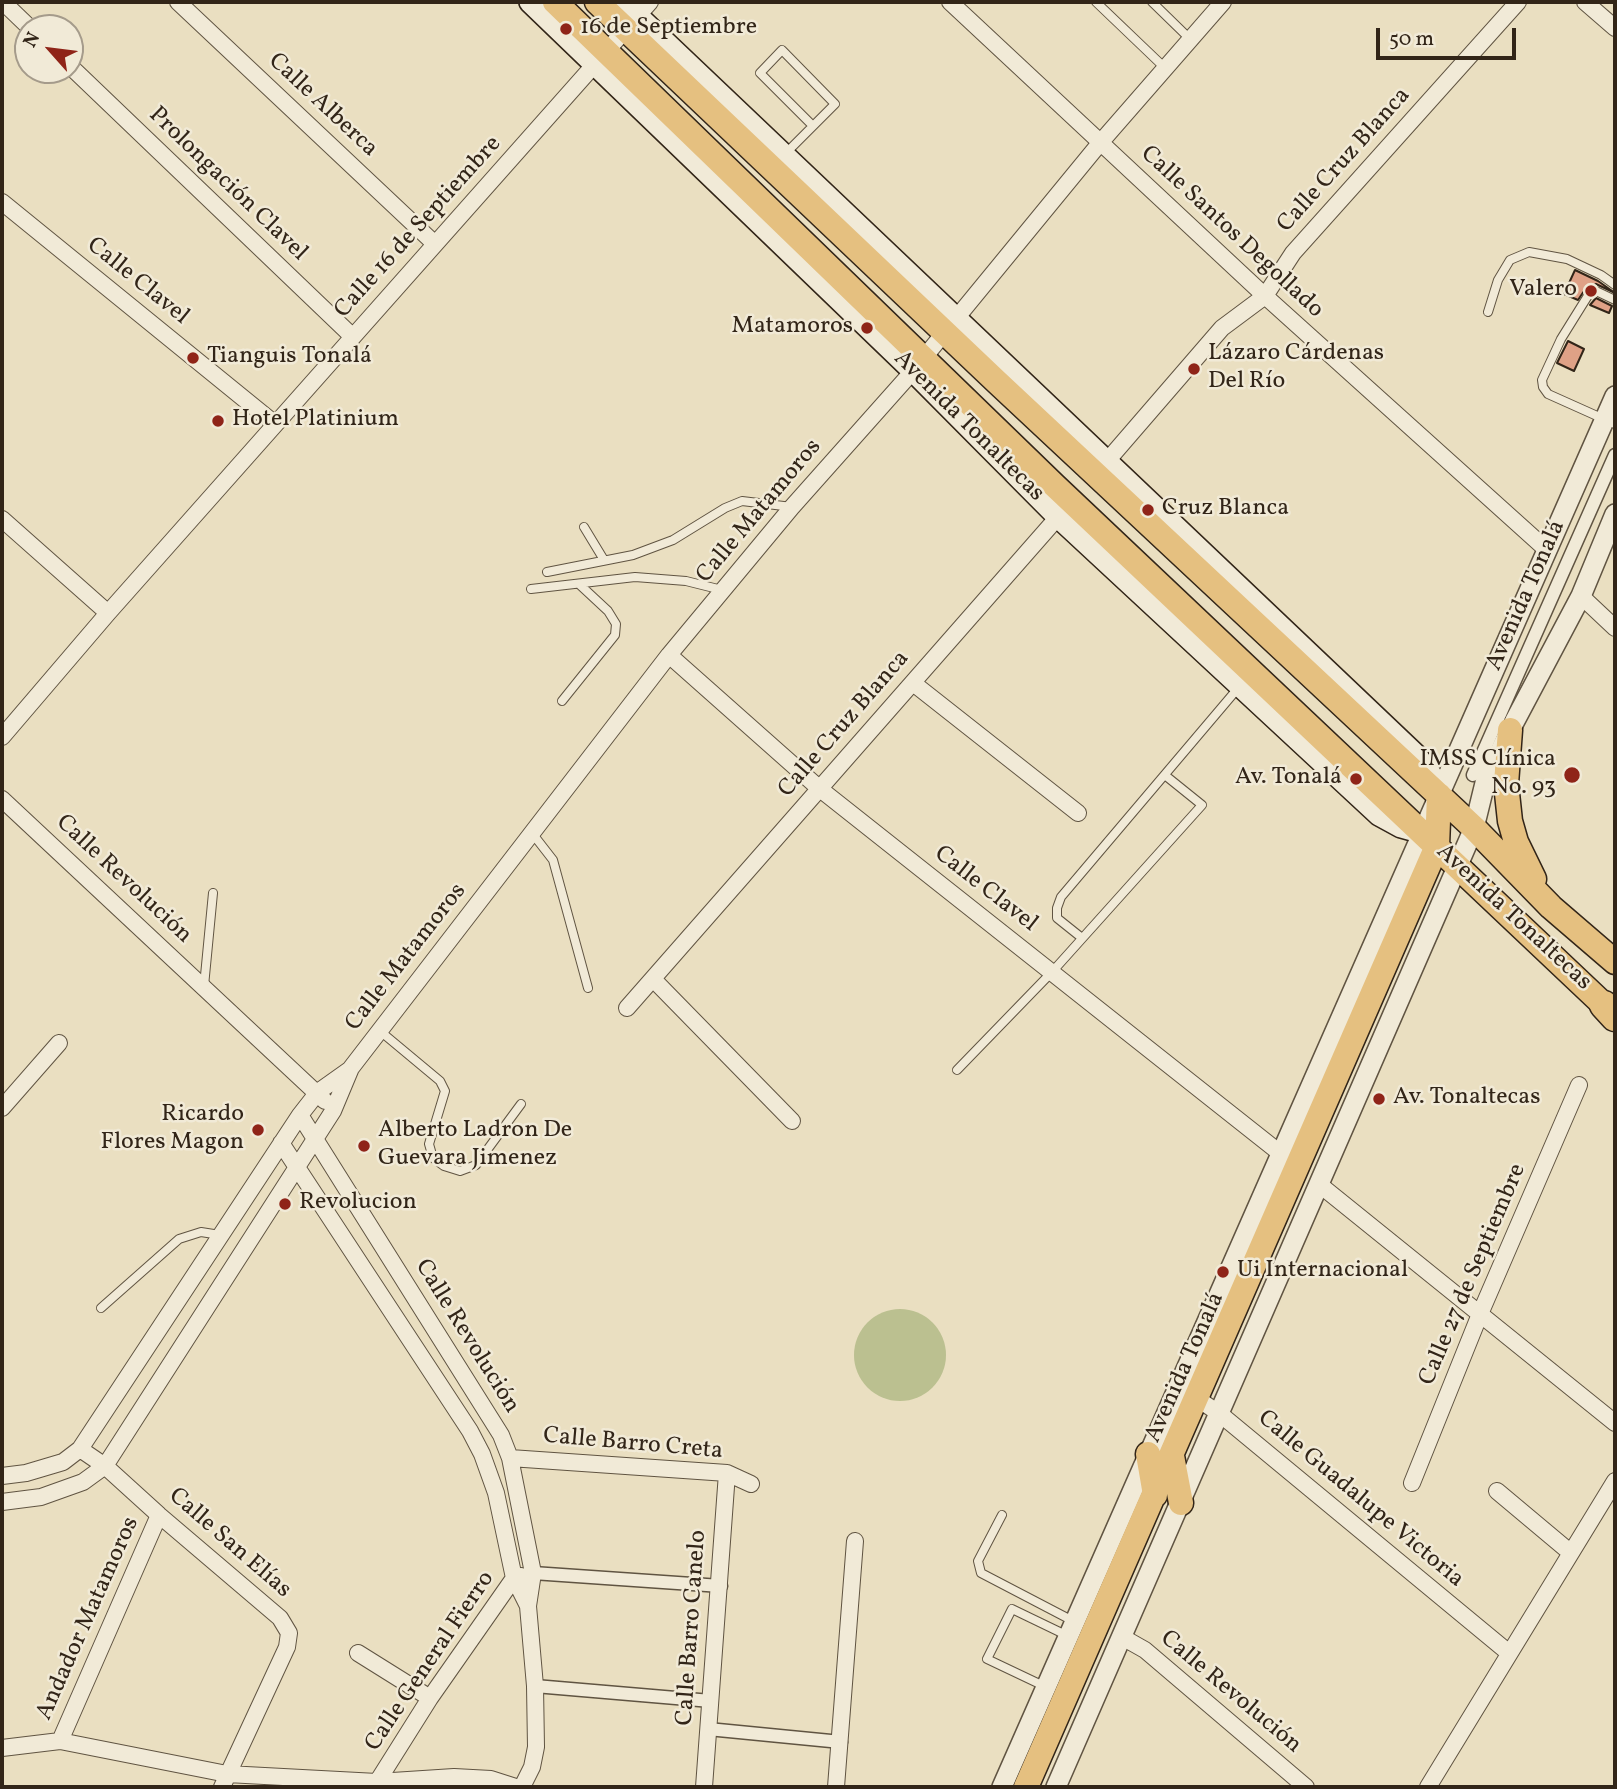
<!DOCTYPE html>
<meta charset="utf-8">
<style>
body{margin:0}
#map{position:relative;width:1617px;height:1789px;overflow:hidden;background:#eadfc1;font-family:Vollkorn,serif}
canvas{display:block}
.frame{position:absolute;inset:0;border:4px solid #322518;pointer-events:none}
.north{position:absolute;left:14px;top:14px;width:70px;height:70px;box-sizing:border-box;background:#f1ead7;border:2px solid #a59b8b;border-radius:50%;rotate:298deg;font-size:19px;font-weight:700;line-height:28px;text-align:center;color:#322518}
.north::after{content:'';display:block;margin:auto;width:24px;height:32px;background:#8f2418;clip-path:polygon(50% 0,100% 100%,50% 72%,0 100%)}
.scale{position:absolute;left:1376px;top:28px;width:140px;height:32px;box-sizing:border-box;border:4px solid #322518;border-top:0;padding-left:9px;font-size:21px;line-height:24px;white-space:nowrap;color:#322518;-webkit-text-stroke:5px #f1ead7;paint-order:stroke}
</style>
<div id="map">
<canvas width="1617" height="1789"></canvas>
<div class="frame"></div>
<div class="north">N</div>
<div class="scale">50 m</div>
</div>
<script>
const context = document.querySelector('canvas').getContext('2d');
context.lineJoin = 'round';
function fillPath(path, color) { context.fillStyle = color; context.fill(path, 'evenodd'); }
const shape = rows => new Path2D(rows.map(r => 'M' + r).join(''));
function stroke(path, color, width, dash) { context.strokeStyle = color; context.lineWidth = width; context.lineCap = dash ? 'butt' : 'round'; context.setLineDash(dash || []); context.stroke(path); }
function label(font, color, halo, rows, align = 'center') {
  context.font = font + ' Vollkorn,serif'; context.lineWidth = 5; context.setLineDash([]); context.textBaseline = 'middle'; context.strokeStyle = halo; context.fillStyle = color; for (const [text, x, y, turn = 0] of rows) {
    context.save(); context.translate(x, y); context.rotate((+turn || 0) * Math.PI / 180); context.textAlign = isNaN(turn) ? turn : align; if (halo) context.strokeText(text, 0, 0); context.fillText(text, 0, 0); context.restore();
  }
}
fillPath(shape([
 '854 1355a46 46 0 1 1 92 0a46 46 0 1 1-92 0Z'
]), '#bbc090');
const building = shape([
 [1575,270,1598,281,1615,293,1596,284,1586,288,1578,300,1564,294,1575,270],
 [1596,298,1612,306,1609,313,1590,305,1596,298],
 [1568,341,1584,349,1574,371,1557,363,1568,341]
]);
fillPath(building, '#dfa186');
stroke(building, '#322518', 2);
const service = shape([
 [1096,2,1165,68],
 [1152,2,1190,39],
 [784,155,835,104,782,50,760,73,813,126],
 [1615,300,1596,291,1589,294,1561,339,1542,380,1543,387,1548,394,1615,424],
 [1488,312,1498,280,1510,260,1529,252,1567,259,1601,275,1615,285],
 [584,527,604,560],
 [547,572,633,555,673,540,725,508,742,501,792,507],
 [531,589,635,577,686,581,722,590],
 [562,701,615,635,616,624,608,611,579,584],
 [532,833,553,860,588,988],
 [1082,938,1057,918,1057,908,1061,897,1239,687],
 [204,986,213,893],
 [380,1031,440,1081,445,1091,429,1144,433,1158,444,1166,460,1171,476,1165,521,1104],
 [957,1070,1052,972,1202,805,1166,776],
 [101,1308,179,1239,201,1232,220,1235],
 [1002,1515,978,1561,981,1573,1075,1622],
 [1046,1687,987,1659,1012,1609,1068,1636]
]);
const pedestrian = shape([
 [1473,775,1615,455],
 [533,1573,721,1586],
 [535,1686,711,1701],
 [708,1729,841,1742]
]);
const minor = shape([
 [3,2,30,28],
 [178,2,435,244],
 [950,2,1265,296,1547,550],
 [1585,2,1615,28],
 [70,66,353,337],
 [2,202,275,424],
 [1101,468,1222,328,1265,296,1293,253,1518,2],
 [2,519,108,613],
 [1581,596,1615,628],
 [669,655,820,789,1280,1153],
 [913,683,1078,813],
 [2,737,108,613,650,2],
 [2,799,325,1101],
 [653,979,792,1121],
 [627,1008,1065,509],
 [2,1108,59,1043],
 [300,1115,501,1435,510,1458,533,1573,528,1606,535,1686,536,1747,532,1767,522,1787],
 [281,1143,470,1431,482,1454,496,1493,514,1578,528,1606],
 [1320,1185,1615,1423],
 [1189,1393,1220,1414,1509,1653],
 [80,1449,105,1466,159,1515,280,1618,289,1633,287,1647,222,1787],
 [510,1458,727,1473,751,1484],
 [2,1476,26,1473,63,1462,80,1449,300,1115,318,1092,349,1070],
 [1412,1483,1480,1314,1579,1085],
 [1497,1491,1571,1553],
 [2,1502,41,1497,83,1482,105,1466,333,1111,351,1068,669,655,792,507,913,371,1100,143,1223,2],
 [1122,1637,1145,1650,1306,1787],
 [358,1653,430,1698],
 [60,1741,159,1515],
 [2,1748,60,1741,227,1774,377,1782,454,1777,491,1779,516,1787],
 [374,1787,430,1698,514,1578,521,1576],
 [704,1787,727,1473],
 [836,1787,855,1541],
 [1428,1787,1615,1481]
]);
const tertiary = shape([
 [1002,1787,1615,396],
 [1056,1787,1458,865,1474,828,1485,783,1510,730,1581,596,1615,514]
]);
const secondary = shape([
 [530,2,913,371,1058,517,1379,815,1401,827,1419,832],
 [623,2,1415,754,1430,773,1437,790]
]);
const primary = shape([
 [555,2,1054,485,1604,1005],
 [597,2,997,382,1474,828,1551,907,1615,962],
 [1510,730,1506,784,1510,821,1516,842,1534,879],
 [1148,1454,1155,1495],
 [1172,1456,1181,1503],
 [1026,1787,1437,846,1439,795]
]);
const motorway = shape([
 [1604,1005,1615,1017]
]);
stroke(service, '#605442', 10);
stroke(pedestrian, '#605442', 15);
stroke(minor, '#605442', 18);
stroke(tertiary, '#605442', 22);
stroke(secondary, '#322518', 24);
stroke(primary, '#322518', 27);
stroke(motorway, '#322518', 31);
stroke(service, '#f1ead7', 8);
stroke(pedestrian, '#f1ead7', 12);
stroke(minor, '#f1ead7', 16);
stroke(tertiary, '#f1ead7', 19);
stroke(secondary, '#f1ead7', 21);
stroke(primary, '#e5c080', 24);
stroke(motorway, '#e5c080', 28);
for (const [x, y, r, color] of [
 [566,29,7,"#8f2418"],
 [1591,291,7,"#8f2418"],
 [867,328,7,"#8f2418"],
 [193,358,7,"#8f2418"],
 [1194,369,7,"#8f2418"],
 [218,421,7,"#8f2418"],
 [1148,510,7,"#8f2418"],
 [1572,775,9,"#8f2418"],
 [1356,779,7,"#8f2418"],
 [1379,1099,7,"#8f2418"],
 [258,1130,7,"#8f2418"],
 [364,1146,7,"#8f2418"],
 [285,1204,7,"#8f2418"],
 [1223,1272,7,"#8f2418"]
]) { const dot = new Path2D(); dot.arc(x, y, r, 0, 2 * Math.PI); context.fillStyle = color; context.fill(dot); stroke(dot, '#f1ead7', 2.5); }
label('24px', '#322518', '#f1ead7', [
 ["16 de Septiembre",580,29],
 ["Valero",1577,291,"right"],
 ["Matamoros",853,328,"right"],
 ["Lázaro Cárdenas",1208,355],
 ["Del Río",1208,383],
 ["Tianguis Tonalá",207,358],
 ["Hotel Platinium",232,421],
 ["Cruz Blanca",1162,510],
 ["IMSS Clínica",1556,761,"right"],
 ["No. 93",1556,789,"right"],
 ["Av. Tonalá",1342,779,"right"],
 ["Av. Tonaltecas",1393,1099],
 ["Ricardo",244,1116,"right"],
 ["Flores Magon",244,1144,"right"],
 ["Alberto Ladron De",378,1132],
 ["Guevara Jimenez",378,1160],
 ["Revolucion",299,1204],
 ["Ui Internacional",1237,1272]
], 'left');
label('24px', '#322518', '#f1ead7', [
 ["Calle Alberca",322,106,43],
 ["Calle Cruz Blanca",1345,161,-48],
 ["Prolongación Clavel",227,185,44],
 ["Calle 16 de Septiembre",419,228,-48],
 ["Calle Santos Degollado",1231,233,43],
 ["Calle Clavel",137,282,39],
 ["Avenida Tonaltecas",968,427,45],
 ["Calle Matamoros",760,512,-50],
 ["Avenida Tonalá",1527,596,-66],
 ["Calle Cruz Blanca",845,725,-49],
 ["Calle Revolución",123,880,43],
 ["Calle Clavel",985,890,38],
 ["Avenida Tonaltecas",1513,918,43],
 ["Calle Matamoros",407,958,-52],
 ["Calle 27 de Septiembre",1474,1275,-67],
 ["Calle Revolución",466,1337,58],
 ["Avenida Tonalá",1186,1368,-66],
 ["Calle Barro Creta",633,1445,5],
 ["Calle Guadalupe Victoria",1360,1500,40],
 ["Calle San Elías",229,1544,41],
 ["Andador Matamoros",89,1619,-66],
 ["Calle Barro Canelo",693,1628,-86],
 ["Calle General Fierro",431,1662,-56],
 ["Calle Revolución",1230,1693,40]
]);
</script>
